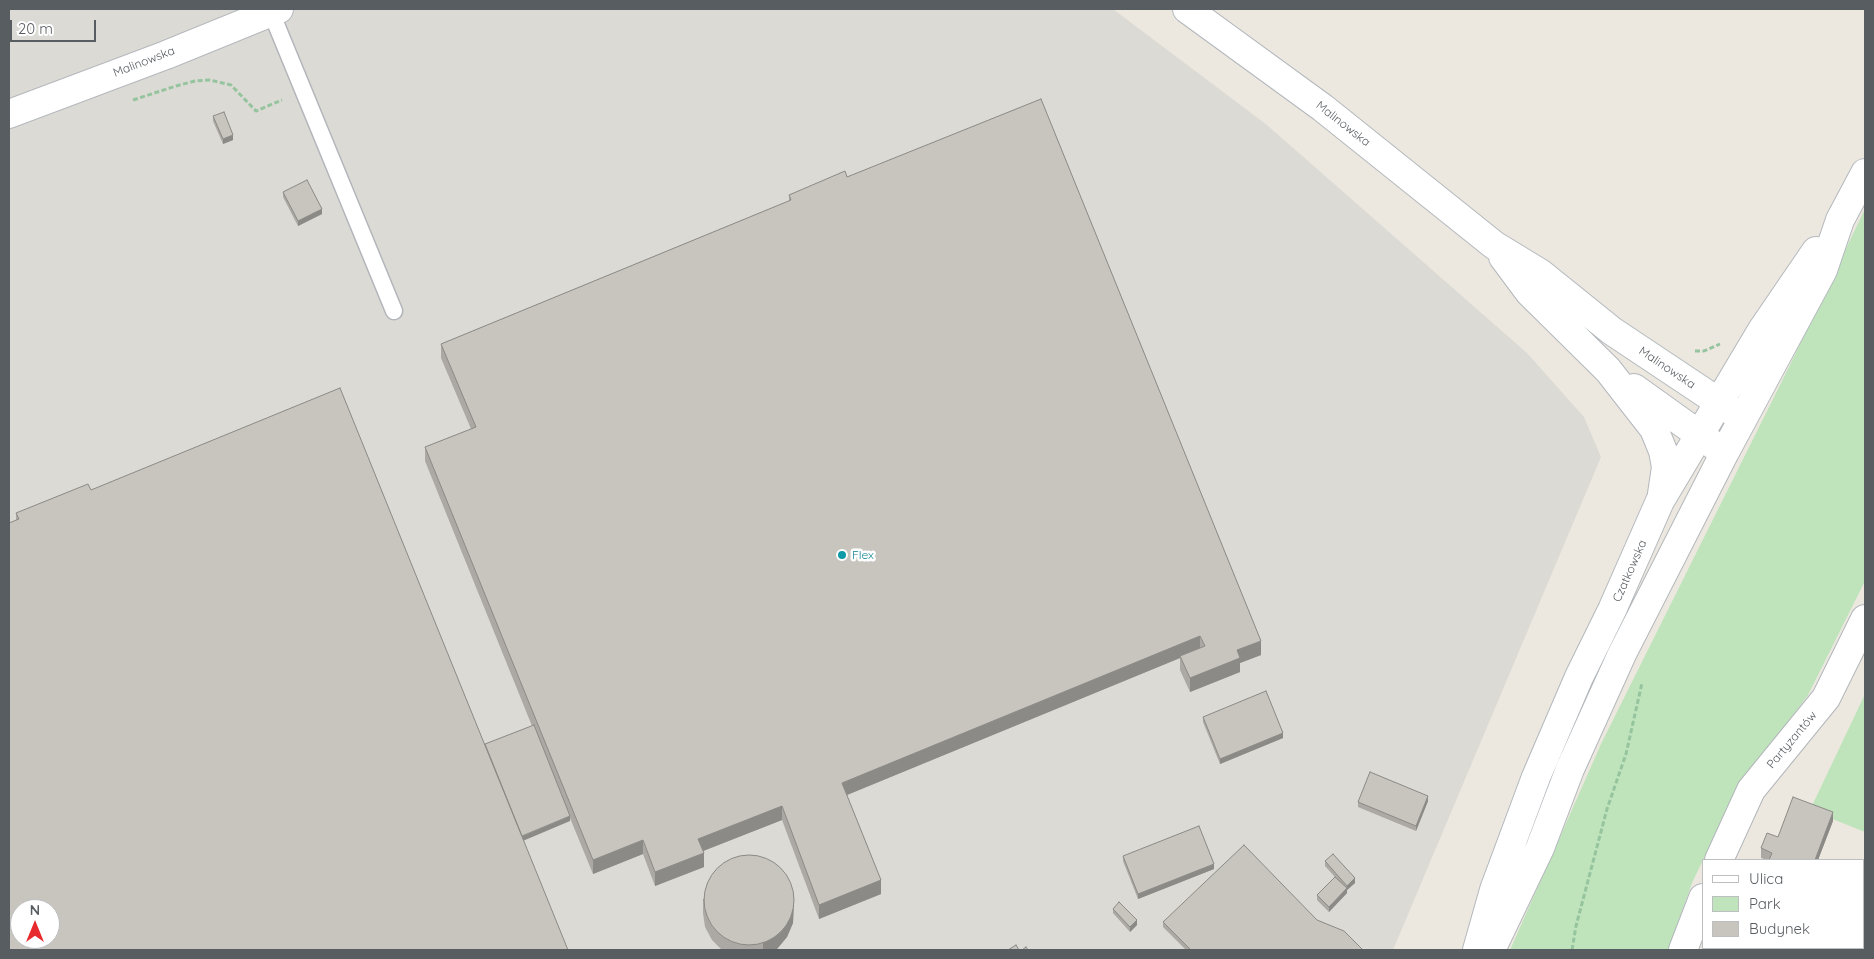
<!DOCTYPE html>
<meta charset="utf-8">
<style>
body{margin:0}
#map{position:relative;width:1874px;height:959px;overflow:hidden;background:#ece8df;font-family:Quicksand,sans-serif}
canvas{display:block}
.frame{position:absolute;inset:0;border:10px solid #585d61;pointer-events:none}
.legend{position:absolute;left:1702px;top:859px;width:162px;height:90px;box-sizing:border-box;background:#fff;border:1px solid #bcbec0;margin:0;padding:6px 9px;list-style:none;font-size:15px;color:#585d61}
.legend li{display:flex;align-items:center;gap:10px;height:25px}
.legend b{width:25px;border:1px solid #bcbec0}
.north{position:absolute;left:10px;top:899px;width:50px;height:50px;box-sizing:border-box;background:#fff;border:1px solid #bcbec0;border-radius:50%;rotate:0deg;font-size:14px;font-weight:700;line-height:20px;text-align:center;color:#585d61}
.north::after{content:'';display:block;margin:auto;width:18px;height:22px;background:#e72a2e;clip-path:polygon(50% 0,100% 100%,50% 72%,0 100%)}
.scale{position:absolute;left:10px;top:20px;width:86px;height:22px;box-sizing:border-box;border:2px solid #585d61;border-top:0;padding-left:6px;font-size:15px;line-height:18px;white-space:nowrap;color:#585d61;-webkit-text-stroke:4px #fff;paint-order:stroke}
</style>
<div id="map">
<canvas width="1874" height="959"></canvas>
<div class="frame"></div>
<ul class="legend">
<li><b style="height:6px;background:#fff"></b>Ulica</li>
<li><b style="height:14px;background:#bfe4bb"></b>Park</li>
<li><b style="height:14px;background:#c8c5bf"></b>Budynek</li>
</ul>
<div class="north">N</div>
<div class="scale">20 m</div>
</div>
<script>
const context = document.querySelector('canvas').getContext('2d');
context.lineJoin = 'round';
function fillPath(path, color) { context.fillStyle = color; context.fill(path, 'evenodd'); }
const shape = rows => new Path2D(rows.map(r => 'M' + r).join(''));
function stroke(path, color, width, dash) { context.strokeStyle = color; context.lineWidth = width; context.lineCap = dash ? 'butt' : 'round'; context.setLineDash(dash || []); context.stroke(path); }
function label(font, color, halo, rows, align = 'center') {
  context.font = font + ' Quicksand,sans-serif'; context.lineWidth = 5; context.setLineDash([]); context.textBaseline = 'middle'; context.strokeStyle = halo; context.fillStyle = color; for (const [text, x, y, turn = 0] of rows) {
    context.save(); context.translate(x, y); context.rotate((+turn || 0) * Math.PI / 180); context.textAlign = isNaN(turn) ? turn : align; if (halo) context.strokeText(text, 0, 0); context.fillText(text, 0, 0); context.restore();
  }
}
fillPath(shape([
 [9,9,1113,9,1267,125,1527,353,1584,417,1601,457,1393,950,9,950],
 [20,909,50,909,50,939,20,939]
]), '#dcdad4');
fillPath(shape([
 [1865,209,1865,581,1808,695,1751,773,1703,860,1692,883,1668,950,1510,950,1601,744,1784,377],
 [1865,694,1865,832,1810,810]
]), '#bfe4bb');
const lane = shape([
 [271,12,394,311]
]);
const street = shape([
 [1719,860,1751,790,1826,698,1865,619],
 [1683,950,1703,898]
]);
const secondary = shape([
 [1187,9,1323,108,1494,245,1540,273,1612,331,1735,413],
 [9,114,166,55,279,9],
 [1503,257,1529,292,1608,370,1654,429,1663,451,1666,467,1662,494],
 [1634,388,1715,446],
 [1477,950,1494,890,1536,777,1579,677,1612,610,1660,501,1762,330,1816,251],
 [1491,950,1540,848,1570,769,1622,654,1725,452,1823,270,1840,220,1865,173]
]);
stroke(lane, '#b2b6bb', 19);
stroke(street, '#b2b6bb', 30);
stroke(secondary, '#b3b8bd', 30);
stroke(shape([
 [133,100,176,86,195,81,210,80,231,85,256,111,282,100],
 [1695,351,1704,351,1720,344],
 [1572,950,1576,926,1607,809,1626,754,1642,683]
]), '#95c49e', 3, [5, 2.5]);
stroke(lane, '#fff', 16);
stroke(street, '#fff', 28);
stroke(secondary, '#fff', 28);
fillPath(shape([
 [213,116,233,140,223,144,213,121],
 [847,177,1261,655,1240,663,1240,672,1190,692,1180,670,1180,658,847,795,881,894,819,919,782,820,703,851,704,867,655,886,643,854,593,874,570,818,570,821,16,520,16,513,91,490,485,744,532,726,425,461,425,447,471,429,441,358,441,344,789,201,789,195],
 [283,192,322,214,298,226,283,197],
 [1203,717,1283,738,1220,764,1203,722],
 [1428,801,1416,831,1358,807,1358,802],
 [1833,821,1818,860,1767,860,1761,858,1761,848,1778,837],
 [1123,856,1214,869,1138,899,1123,861],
 [1325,861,1355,883,1347,890,1347,893,1329,912,1317,900,1317,895,1335,877,1325,866],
 [703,899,794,908,793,923,787,937,777,949,774,950,722,950,712,940,705,927,703,913],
 [1113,909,1137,925,1130,932,1113,913],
 [1317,920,1363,950,1186,950,1163,927,1163,922],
 [1778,948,1795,948,1794,950,1785,950]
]), '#aca9a4');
fillPath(shape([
 [233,135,233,140,223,144,223,139],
 [322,209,322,214,298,226,298,221],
 [1200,636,1200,649,1180,656,1180,658,842,797,842,783],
 [1261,641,1261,655,1240,663,1240,672,1190,692,1190,678,1237,650],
 [1283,733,1283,738,1220,764,1220,759],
 [1428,796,1428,801,1416,831,1416,826],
 [782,806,782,820,698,853,698,839],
 [1833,812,1833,821,1818,860,1815,860],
 [570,816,570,821,518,843,518,838],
 [643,840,643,854,593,874,593,860],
 [704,853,704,867,655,886,655,872],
 [1214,864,1214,869,1138,899,1138,894],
 [1355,878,1355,883,1347,890,1347,886],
 [881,880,881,894,819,919,819,905],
 [1347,888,1347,893,1329,912,1329,907],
 [794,894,793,923,787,937,777,949,774,950,763,950,763,943],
 [1137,920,1137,925,1130,932,1130,927]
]), '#8c8a86');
const building = shape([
 [1041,99,1261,641,1237,650,1240,658,1190,678,1180,656,1205,646,1200,636,842,783,881,880,819,905,782,806,698,839,704,853,655,872,643,840,593,860,425,447,476,427,441,344,791,200,789,195,845,171,847,177,1041,99],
 [224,112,233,135,223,139,213,116,224,112],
 [307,180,322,209,298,221,283,192,307,180],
 [340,388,568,950,9,950,9,523,19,519,16,513,88,484,91,490,340,388],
 [20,909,50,909,50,939,20,939,20,909],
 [1266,691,1283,733,1220,759,1203,717,1266,691],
 [534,725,570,816,522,836,485,744,534,725],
 [1370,772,1428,796,1416,826,1358,802,1370,772],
 [1793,797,1833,812,1815,860,1769,860,1772,853,1761,848,1767,833,1778,837,1793,797],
 [1199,826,1214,864,1138,894,1123,856,1199,826],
 [1244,845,1317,920,1344,931,1363,950,1191,950,1163,922,1244,845],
 [1333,854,1355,878,1347,886,1325,861,1333,854],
 '704 900a45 45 0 1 1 90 0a45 45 0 1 1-90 0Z',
 [1335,877,1347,888,1329,907,1317,895,1335,877],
 [1119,902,1137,920,1130,927,1113,909,1119,902],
 [1016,945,1019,950,1008,950,1016,945],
 [1026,947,1028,950,1022,950,1026,947]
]);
fillPath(building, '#c8c5bf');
stroke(building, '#8c8a86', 1);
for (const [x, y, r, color] of [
 [842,555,5,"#0f9aa8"]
]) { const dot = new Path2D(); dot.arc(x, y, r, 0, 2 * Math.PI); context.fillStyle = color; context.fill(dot); stroke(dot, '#fff', 2); }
label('12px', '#585d61', '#fff', [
 ["Malinowska",144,62,-21],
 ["Malinowska",1343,124,38],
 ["Malinowska",1667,368,34],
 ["Czatkowska",1630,571,-66],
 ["Partyzantów",1792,740,-50]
]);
label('12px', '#0d838f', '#fff', [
 ["Flex",852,555]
], 'left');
</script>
